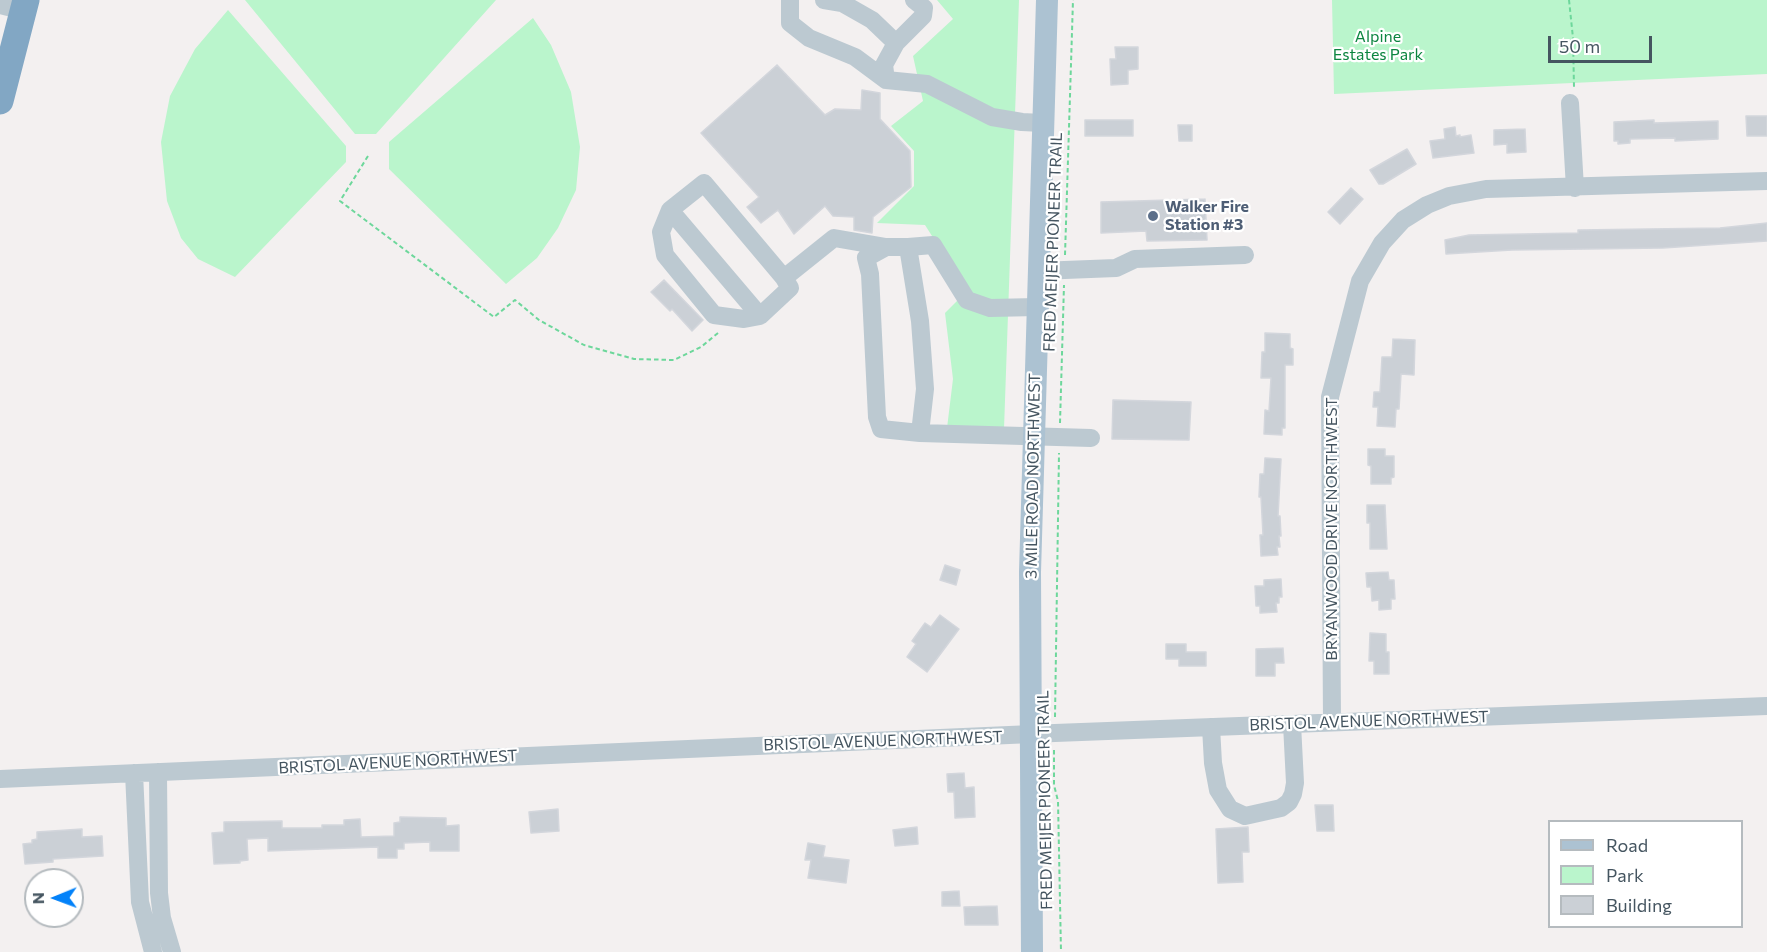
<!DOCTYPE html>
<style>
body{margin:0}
#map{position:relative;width:1767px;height:952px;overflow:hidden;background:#f3f0f0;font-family:Commissioner,sans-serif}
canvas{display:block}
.legend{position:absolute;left:1548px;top:820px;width:195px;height:108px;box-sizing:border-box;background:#fff;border:2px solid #b5bbbf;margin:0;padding:8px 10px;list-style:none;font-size:18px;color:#455560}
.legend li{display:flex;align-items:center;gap:12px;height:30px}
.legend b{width:30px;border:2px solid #b5bbbf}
.north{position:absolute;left:24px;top:868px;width:60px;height:60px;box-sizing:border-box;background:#fff;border:2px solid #b5bbbf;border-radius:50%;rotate:269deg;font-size:16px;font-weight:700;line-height:24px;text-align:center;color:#455560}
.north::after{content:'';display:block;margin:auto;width:21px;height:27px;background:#0382f9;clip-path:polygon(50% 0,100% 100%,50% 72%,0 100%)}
.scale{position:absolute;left:1548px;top:36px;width:104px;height:27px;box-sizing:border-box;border:3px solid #455560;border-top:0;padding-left:8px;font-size:18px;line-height:21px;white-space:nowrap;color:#455560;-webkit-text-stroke:4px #fff;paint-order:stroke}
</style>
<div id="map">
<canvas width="1767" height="952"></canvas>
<ul class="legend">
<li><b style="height:8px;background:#acc2d2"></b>Road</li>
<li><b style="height:16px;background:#baf5cc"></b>Park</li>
<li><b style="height:16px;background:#cbd0d6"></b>Building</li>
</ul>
<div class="north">N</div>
<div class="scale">50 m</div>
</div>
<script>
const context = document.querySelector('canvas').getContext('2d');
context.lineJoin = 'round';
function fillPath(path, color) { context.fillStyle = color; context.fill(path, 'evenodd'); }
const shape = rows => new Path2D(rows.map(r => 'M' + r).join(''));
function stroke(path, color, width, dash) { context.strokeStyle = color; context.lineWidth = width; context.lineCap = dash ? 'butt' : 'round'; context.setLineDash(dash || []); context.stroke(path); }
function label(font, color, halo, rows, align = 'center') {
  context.font = font + ' Commissioner,sans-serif'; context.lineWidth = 4.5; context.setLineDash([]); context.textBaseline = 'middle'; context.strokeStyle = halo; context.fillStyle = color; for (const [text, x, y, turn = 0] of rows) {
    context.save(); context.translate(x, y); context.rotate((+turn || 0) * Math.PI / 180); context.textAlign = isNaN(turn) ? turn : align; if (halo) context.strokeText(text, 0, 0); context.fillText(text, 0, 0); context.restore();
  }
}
fillPath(shape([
 [245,0,496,0,376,134,355,134],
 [937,0,1019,0,1004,429,947,428,953,379,945,313,967,291,925,225,877,223,914,186,914,151,891,126,923,101,913,56,953,19],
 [1332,0,1767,0,1767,74,1334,94],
 [228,10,346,146,346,162,235,277,198,259,181,238,167,201,161,142,170,96,195,49],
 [533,18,551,45,571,92,580,147,576,190,558,228,537,258,506,284,389,169,389,142]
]), '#baf5cc');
const building = shape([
 [1115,47,1138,47,1138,69,1128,70,1128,84,1111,85,1110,59,1116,59,1115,47],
 [777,65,825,115,835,109,861,110,862,90,880,93,880,119,910,151,911,187,873,217,872,233,854,230,854,217,833,216,825,206,794,234,778,210,761,223,747,207,759,197,701,133,777,65],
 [1746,116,1767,116,1767,136,1747,136,1746,116],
 [1085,120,1133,120,1133,136,1085,136,1085,120],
 [1654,120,1654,123,1718,121,1718,139,1675,141,1675,138,1630,139,1630,143,1618,144,1618,141,1614,141,1614,122,1654,120],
 [1178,125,1192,125,1192,141,1179,141,1178,125],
 [1455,127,1456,136,1460,135,1460,137,1471,135,1474,153,1433,158,1430,141,1445,139,1444,129,1455,127],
 [1525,129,1526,152,1507,153,1507,144,1494,145,1494,130,1525,129],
 [1407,149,1416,164,1383,184,1379,184,1370,170,1407,149],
 [1351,188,1363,199,1340,224,1328,212,1351,188],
 [1205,199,1207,240,1147,241,1146,231,1101,233,1101,202,1205,199],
 [1767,223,1767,241,1663,248,1512,250,1446,254,1445,240,1469,235,1578,233,1578,230,1720,228,1767,223],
 [664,280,703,320,692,331,672,309,670,311,651,292,664,280],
 [1265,333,1290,334,1290,348,1293,349,1293,365,1285,365,1285,428,1282,428,1282,435,1264,434,1265,410,1269,411,1271,378,1261,378,1262,352,1265,352,1265,333],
 [1393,339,1415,340,1414,375,1401,374,1399,409,1396,409,1395,427,1377,426,1378,407,1373,407,1374,392,1380,392,1382,357,1392,357,1393,339],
 [1113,400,1191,402,1189,440,1112,439,1113,400],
 [1368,449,1385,449,1385,456,1394,456,1394,477,1391,478,1391,484,1371,484,1371,466,1368,465,1368,449],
 [1265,458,1281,459,1278,516,1280,516,1281,536,1279,536,1280,547,1277,547,1278,555,1261,556,1260,535,1263,535,1261,497,1259,497,1260,474,1264,474,1265,458],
 [1367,505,1385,505,1387,549,1370,549,1370,523,1367,523,1367,505],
 [945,565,960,570,956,585,940,580,945,565],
 [1388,572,1389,580,1394,580,1395,599,1391,599,1391,609,1379,610,1379,600,1372,601,1371,587,1367,587,1366,573,1388,572],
 [1281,579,1282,597,1279,597,1279,603,1276,603,1277,612,1260,613,1260,606,1256,606,1255,586,1264,586,1264,580,1281,579],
 [940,615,959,629,927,672,907,657,916,644,912,641,925,623,931,627,940,615],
 [1370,633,1386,634,1386,652,1389,652,1389,674,1374,674,1374,661,1369,661,1370,633],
 [1166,644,1186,644,1186,652,1206,652,1206,666,1179,666,1179,659,1166,659,1166,644],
 [1283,648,1284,663,1275,663,1275,676,1256,676,1256,649,1283,648],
 [964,773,965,788,974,787,975,817,955,818,954,792,948,792,947,774,964,773],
 [1315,805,1333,805,1334,831,1317,831,1315,805],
 [558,809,559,831,531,833,529,812,558,809],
 [400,817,446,818,446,826,459,825,459,851,430,851,430,842,404,843,404,849,397,849,397,858,378,858,378,847,268,851,268,838,247,839,248,860,240,861,240,863,214,864,212,833,224,832,224,822,282,821,282,828,322,828,322,825,344,825,344,820,360,819,361,837,394,836,394,823,400,822,400,817],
 [917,827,918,844,895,846,893,830,917,827],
 [1248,827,1249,852,1242,852,1243,882,1218,883,1216,829,1248,827],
 [82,829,82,837,102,836,103,856,53,859,53,862,25,864,23,844,32,843,32,840,37,839,37,832,82,829],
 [808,843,825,846,823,857,849,860,846,883,808,878,811,860,805,860,808,843],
 [959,891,960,906,942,906,942,892,959,891],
 [997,906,998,925,965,925,964,907,997,906]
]);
fillPath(building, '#cbd0d6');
stroke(building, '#d3d6dc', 1.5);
stroke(shape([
 [1569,0,1573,38,1574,87],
 [368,156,340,201,494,317,515,300,539,320,584,345,634,359,674,360,701,347,718,333],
 [1065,255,1073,0],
 [1060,423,1064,285],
 [1055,717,1059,453],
 [1054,750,1054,785,1058,801,1061,952]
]), '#6dd79b', 2, [4.5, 3]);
stroke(shape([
 [790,0,790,23,809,38,855,57,886,80,927,84,992,117,1022,122,1042,123],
 [824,0,842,3,872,20,896,43],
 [0,5,24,11],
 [886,80,884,65,896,43,923,16,924,8,914,0],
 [1570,103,1575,188],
 [670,210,661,232,665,255,714,315,744,319,760,316],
 [908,247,886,247,866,258,870,274,877,417,881,429,920,433,1091,438],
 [1039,271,1116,268,1135,259,1245,255],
 [784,278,704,183,670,210,760,316,790,288,784,278,834,238,886,247],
 [920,433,925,389,920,321,908,247,933,245,967,300,990,308,1037,307],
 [1332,722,1330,397,1360,281,1382,243,1403,220,1427,205,1449,196,1486,189,1767,181],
 [1211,727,1213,763,1218,790,1230,809,1245,816,1281,808,1289,802,1293,794,1295,783,1292,724],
 [158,772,159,893,162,918,172,952],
 [134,773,140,902,153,952],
 [0,779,1055,733,1767,706]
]), '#bcc9d1', 18);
stroke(shape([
 [1032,952,1030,572,1047,0]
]), '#acc2d2', 22);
stroke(shape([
 [0,101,26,0]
]), '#82a7c4', 27);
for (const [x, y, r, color] of [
 [1153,216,6,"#5c6f8a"]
]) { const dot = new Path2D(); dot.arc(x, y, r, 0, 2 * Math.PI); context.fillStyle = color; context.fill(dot); stroke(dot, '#fff', 2); }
label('16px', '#0c8540', '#fff', [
 ["Alpine",1378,37],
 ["Estates Park",1378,55]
]);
label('bold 16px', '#4e5e75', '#fff', [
 ["Walker Fire",1165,207],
 ["Station #3",1165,225]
], 'left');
label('16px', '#455560', '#fff', [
 ["FRED MEIJER PIONEER TRAIL",1053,242,-88],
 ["3 MILE ROAD NORTHWEST",1033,476,-89],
 ["BRYANWOOD DRIVE NORTHWEST",1332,529,-90],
 ["BRISTOL AVENUE NORTHWEST",1369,721,-2],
 ["BRISTOL AVENUE NORTHWEST",883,741,-2],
 ["BRISTOL AVENUE NORTHWEST",398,762,-3],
 ["FRED MEIJER PIONEER TRAIL",1045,800,-91]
]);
</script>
